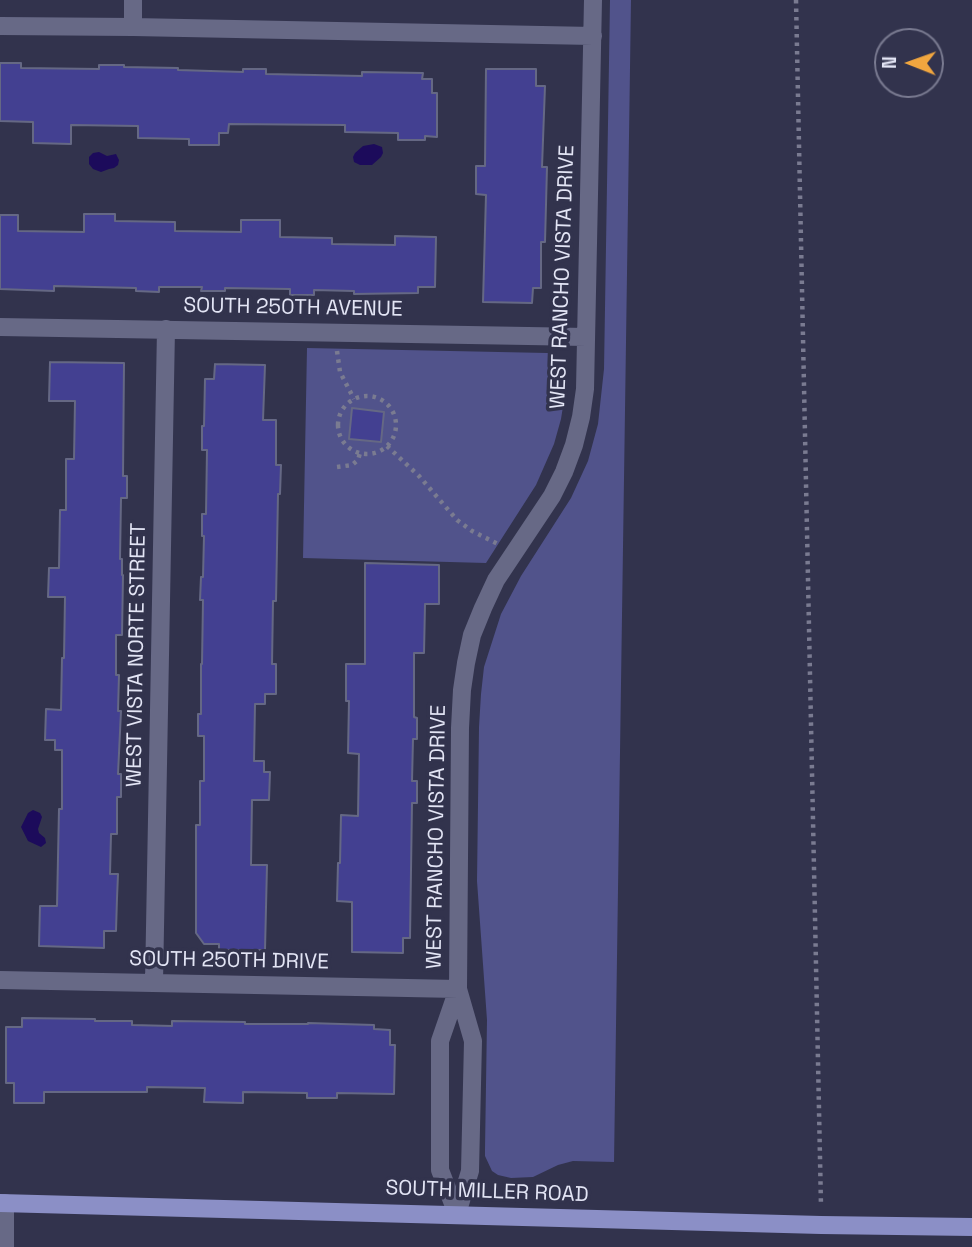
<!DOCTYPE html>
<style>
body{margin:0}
#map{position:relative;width:972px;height:1247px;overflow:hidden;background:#32334d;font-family:"Space Grotesk",sans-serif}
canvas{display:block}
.north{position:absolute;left:874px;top:28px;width:70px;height:70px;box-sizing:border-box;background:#32334d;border:2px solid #797a90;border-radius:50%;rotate:271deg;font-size:19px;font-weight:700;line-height:28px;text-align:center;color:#e3e5f5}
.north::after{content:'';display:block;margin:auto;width:24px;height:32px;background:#f1a63f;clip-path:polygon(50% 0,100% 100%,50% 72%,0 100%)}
</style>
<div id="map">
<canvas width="972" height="1247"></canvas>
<div class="north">N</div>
</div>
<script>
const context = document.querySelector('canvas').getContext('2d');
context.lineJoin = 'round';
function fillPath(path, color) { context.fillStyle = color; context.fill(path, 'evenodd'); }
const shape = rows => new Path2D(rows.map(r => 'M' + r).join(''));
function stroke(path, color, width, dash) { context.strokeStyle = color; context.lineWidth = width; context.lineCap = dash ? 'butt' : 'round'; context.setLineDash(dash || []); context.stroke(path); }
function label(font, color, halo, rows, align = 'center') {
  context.font = font + ' "Space Grotesk",sans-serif'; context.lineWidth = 7; context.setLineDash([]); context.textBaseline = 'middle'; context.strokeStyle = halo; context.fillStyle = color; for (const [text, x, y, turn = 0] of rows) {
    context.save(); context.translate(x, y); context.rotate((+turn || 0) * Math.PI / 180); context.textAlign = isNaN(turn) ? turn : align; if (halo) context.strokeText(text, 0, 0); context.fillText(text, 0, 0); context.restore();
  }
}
fillPath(shape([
 [610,0,631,0,614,1162,573,1161,558,1165,533,1177,511,1178,498,1175,492,1171,485,1156,485,1149,487,1020,477,881,479,727,481,694,484,667,501,614,521,576,571,498,588,461,598,424,604,369],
 [307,348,547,353,555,355,562,360,566,372,565,394,561,419,554,444,536,485,486,563,303,558]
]), '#51538b');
fillPath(shape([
 [374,144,382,147,383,153,381,157,372,165,360,165,354,162,353,157,355,153,363,146],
 [99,152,107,156,116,154,119,160,118,165,114,168,109,169,101,172,93,169,89,164,89,157,93,153],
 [33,810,40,813,42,817,38,829,39,833,45,838,46,843,41,847,28,841,21,827,28,813]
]), '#1c0b5b');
const building = shape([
 [0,63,21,63,21,68,99,69,99,65,124,65,124,67,178,68,178,70,243,72,243,69,266,69,266,74,362,76,362,72,423,73,422,79,432,79,432,93,437,93,437,137,425,136,425,140,398,140,398,133,345,132,345,125,229,124,228,133,219,133,219,145,189,145,189,139,138,138,138,126,71,125,71,144,33,143,33,122,0,121,0,63],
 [486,69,536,69,536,86,545,86,542,167,547,167,545,242,541,242,541,288,533,288,532,303,483,302,486,195,476,194,476,166,485,166,486,69],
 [84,214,115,214,115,221,175,222,175,231,241,232,241,220,280,220,280,237,332,238,332,244,395,245,395,236,436,237,435,287,418,287,418,293,354,294,354,291,314,290,314,295,290,295,290,289,225,288,225,291,201,291,202,287,159,287,159,292,136,291,136,288,54,286,54,291,0,289,0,215,18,215,18,231,84,232,84,214],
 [50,362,124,363,123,476,127,476,127,498,121,498,120,559,122,559,122,575,123,575,122,635,116,635,116,675,119,675,118,711,121,711,118,774,121,774,121,797,117,797,117,834,111,834,110,874,118,874,117,898,116,931,104,931,104,948,39,946,40,906,57,906,59,809,62,809,62,750,55,750,55,740,45,740,46,709,61,710,62,658,64,658,65,597,48,597,49,568,59,568,60,510,66,510,66,459,74,459,75,401,49,401,50,362],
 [215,364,265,365,263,420,276,420,276,465,281,465,280,494,278,494,276,601,273,601,272,664,276,664,276,694,265,694,265,704,255,704,254,761,264,761,264,772,270,772,269,800,252,800,251,865,267,865,265,950,219,950,219,944,204,944,196,933,196,825,200,825,200,781,204,781,204,736,198,736,198,714,201,714,201,664,202,664,203,600,200,600,201,577,203,577,204,536,202,536,202,514,206,514,207,450,202,450,202,426,204,426,205,379,214,379,215,364],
 [352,408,384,412,381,442,349,439,352,408],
 [365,563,439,565,439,604,425,604,424,653,414,653,414,717,417,718,417,739,413,739,412,781,417,781,417,803,412,803,410,938,403,938,403,953,352,952,352,902,337,901,338,863,340,863,341,815,358,816,359,754,348,753,349,701,346,701,346,664,365,664,365,563],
 [22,1018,95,1019,95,1021,132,1021,132,1025,172,1026,172,1021,245,1022,245,1024,308,1024,308,1023,374,1025,374,1029,390,1030,390,1045,395,1045,394,1094,337,1093,337,1098,307,1098,307,1093,243,1092,243,1103,204,1102,205,1088,147,1087,147,1092,44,1092,44,1103,14,1103,14,1083,6,1083,6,1027,22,1027,22,1018]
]);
fillPath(building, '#434091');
stroke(building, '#656884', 2);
stroke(shape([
 [796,0,821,1206],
 [337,351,340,372,354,399],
 '338 425a29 29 0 1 1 58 0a29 29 0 1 1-58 0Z',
 [387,446,419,476,457,520,472,531,498,544],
 [337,467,352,465,358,460,360,453]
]), '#7a7b91', 4.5, [3.5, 5]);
stroke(shape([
 [0,26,133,27,593,36],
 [133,27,133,0],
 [0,327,586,337],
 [0,980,458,989],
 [154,982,166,329],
 [457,1214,470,1171,473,1041,458,989,460,728,462,690,466,663,472,635,483,608,496,580,552,496,564,472,574,445,581,417,585,389,593,0],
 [457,1214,440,1170,440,1041,458,989],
 [5,1247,5,1203]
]), '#676986', 18);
stroke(shape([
 [0,1203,821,1225,972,1227]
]), '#8b8fc6', 18);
label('21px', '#e3e5f5', '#32334d', [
 ["WEST RANCHO VISTA DRIVE",563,277,-88],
 ["SOUTH 250TH AVENUE",293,308,1],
 ["WEST VISTA NORTE STREET",137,655,-89],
 ["WEST RANCHO VISTA DRIVE",437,837,-89],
 ["SOUTH 250TH DRIVE",229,961,1],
 ["SOUTH MILLER ROAD",487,1192,2]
]);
</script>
